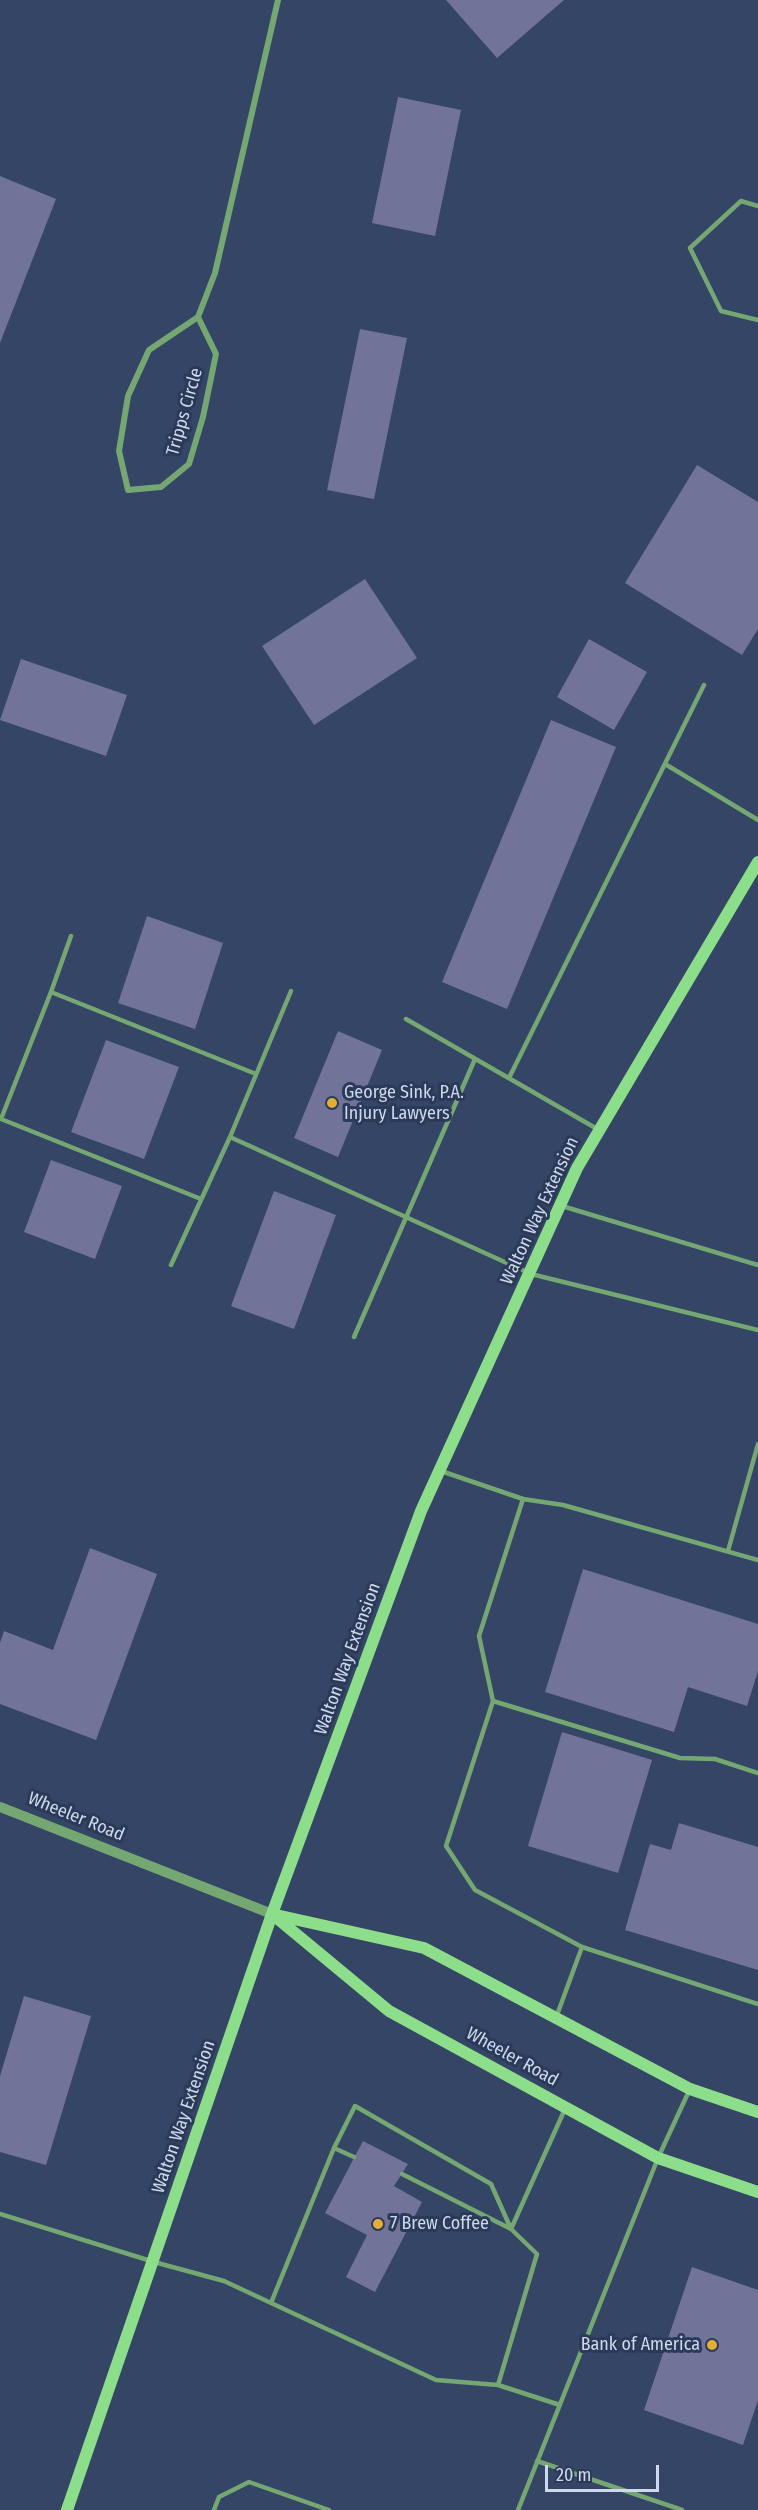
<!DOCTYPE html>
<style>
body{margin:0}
#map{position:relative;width:758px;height:2510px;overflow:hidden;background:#354565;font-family:"Fira Sans Condensed",sans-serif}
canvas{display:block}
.scale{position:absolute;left:545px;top:2465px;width:114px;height:27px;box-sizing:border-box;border:3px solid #cfd9ec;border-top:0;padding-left:8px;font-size:18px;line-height:21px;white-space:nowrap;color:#cfd9ec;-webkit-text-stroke:4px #2b3a59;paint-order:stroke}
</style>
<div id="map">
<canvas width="758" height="2510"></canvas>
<div class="scale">20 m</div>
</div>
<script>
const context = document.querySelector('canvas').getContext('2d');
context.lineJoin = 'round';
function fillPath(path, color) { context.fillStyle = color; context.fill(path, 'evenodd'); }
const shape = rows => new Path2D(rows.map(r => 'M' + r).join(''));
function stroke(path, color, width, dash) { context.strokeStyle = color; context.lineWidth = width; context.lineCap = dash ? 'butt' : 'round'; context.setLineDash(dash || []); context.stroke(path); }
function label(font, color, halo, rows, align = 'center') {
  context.font = font + ' "Fira Sans Condensed",sans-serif'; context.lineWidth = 6; context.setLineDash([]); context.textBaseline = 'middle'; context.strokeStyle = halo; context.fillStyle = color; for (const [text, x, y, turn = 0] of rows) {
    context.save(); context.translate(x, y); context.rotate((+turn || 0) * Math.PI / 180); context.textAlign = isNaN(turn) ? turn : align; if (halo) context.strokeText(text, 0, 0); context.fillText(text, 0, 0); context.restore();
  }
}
fillPath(shape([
 [446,0,564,0,497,58],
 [398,97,461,110,435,236,372,223],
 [0,176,56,199,0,343],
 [360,329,407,338,374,499,327,490],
 [697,465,758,502,758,629,742,655,625,583],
 [365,579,417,658,314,725,262,646],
 [589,639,647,672,614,730,557,697],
 [21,659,127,695,106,756,0,720],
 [551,720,616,747,507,1009,442,982],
 [147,916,223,943,195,1029,118,1003],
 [338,1031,382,1050,338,1157,294,1138],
 [106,1040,179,1067,144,1159,71,1132],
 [51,1160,122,1186,95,1259,24,1232],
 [274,1191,336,1215,294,1329,231,1306],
 [90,1548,157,1574,96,1740,0,1704,0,1643,4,1631,53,1650],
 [583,1569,758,1624,758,1671,747,1706,688,1687,674,1732,545,1692],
 [562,1732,652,1760,618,1873,528,1846],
 [679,1823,758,1847,758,1970,625,1930,650,1844,671,1850],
 [24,1996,91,2016,46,2165,0,2152,0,2076],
 [363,2141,408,2164,394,2186,422,2202,375,2292,346,2277,367,2235,325,2213],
 [692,2267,758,2290,758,2400,743,2445,644,2410]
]), '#727399');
stroke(shape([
 [758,206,741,201,690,248,721,311,758,320],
 [665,764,758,820],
 [291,991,230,1137,531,1274,758,1330],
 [51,992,71,936],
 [406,1019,599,1130],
 [509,1078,704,685],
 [201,1199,1,1119,51,992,256,1074],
 [562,1206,758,1265],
 [171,1265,230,1137],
 [354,1337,475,1059],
 [441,1471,523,1499],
 [728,1551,758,1444],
 [758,1560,563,1505,523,1499,479,1636,493,1701,446,1846,475,1890,582,1947,758,2004],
 [493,1701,680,1758,715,1759,758,1773],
 [557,2015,582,1947],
 [334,2148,354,2157],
 [402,2174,511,2229,537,2254,498,2385],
 [0,2214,154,2262,224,2281,436,2380,498,2385,560,2405],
 [511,2229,565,2109],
 [271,2303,334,2148,355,2106,491,2184,511,2229],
 [537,2461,682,2510],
 [214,2510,219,2497,249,2482,329,2510],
 [518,2510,658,2158,689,2091]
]), '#75a773', 4.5);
stroke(shape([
 [198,317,216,354,203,417,189,464,161,487,128,490,119,451,128,396,149,350,198,317,215,273,278,0]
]), '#75a773', 6);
stroke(shape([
 [0,1807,272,1914]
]), '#75a773', 10);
stroke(shape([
 [272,1914,389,2011,658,2158,758,2192],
 [276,1915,424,1948,690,2089,758,2112],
 [67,2510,272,1914,421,1511,577,1168,758,862]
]), '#8cde8a', 12);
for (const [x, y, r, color] of [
 [332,1103,6,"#e3ae35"],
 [378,2224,6,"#e3ae35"],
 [712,2345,6,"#e3ae35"]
]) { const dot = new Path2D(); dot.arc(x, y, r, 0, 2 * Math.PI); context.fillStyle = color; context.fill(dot); stroke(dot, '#2b3a59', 2); }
label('18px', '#cfd9ec', '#2b3a59', [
 ["Tripps Circle",185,412,-74],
 ["Walton Way Extension",540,1211,-65],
 ["Walton Way Extension",348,1659,-70],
 ["Wheeler Road",76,1817,22],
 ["Wheeler Road",512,2057,29],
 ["Walton Way Extension",184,2117,-71]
]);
label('18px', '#cfd9ec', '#2b3a59', [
 ["George Sink, P.A.",344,1093],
 ["Injury Lawyers",344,1114],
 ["7 Brew Coffee",390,2224],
 ["Bank of America",700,2345,"right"]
], 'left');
</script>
